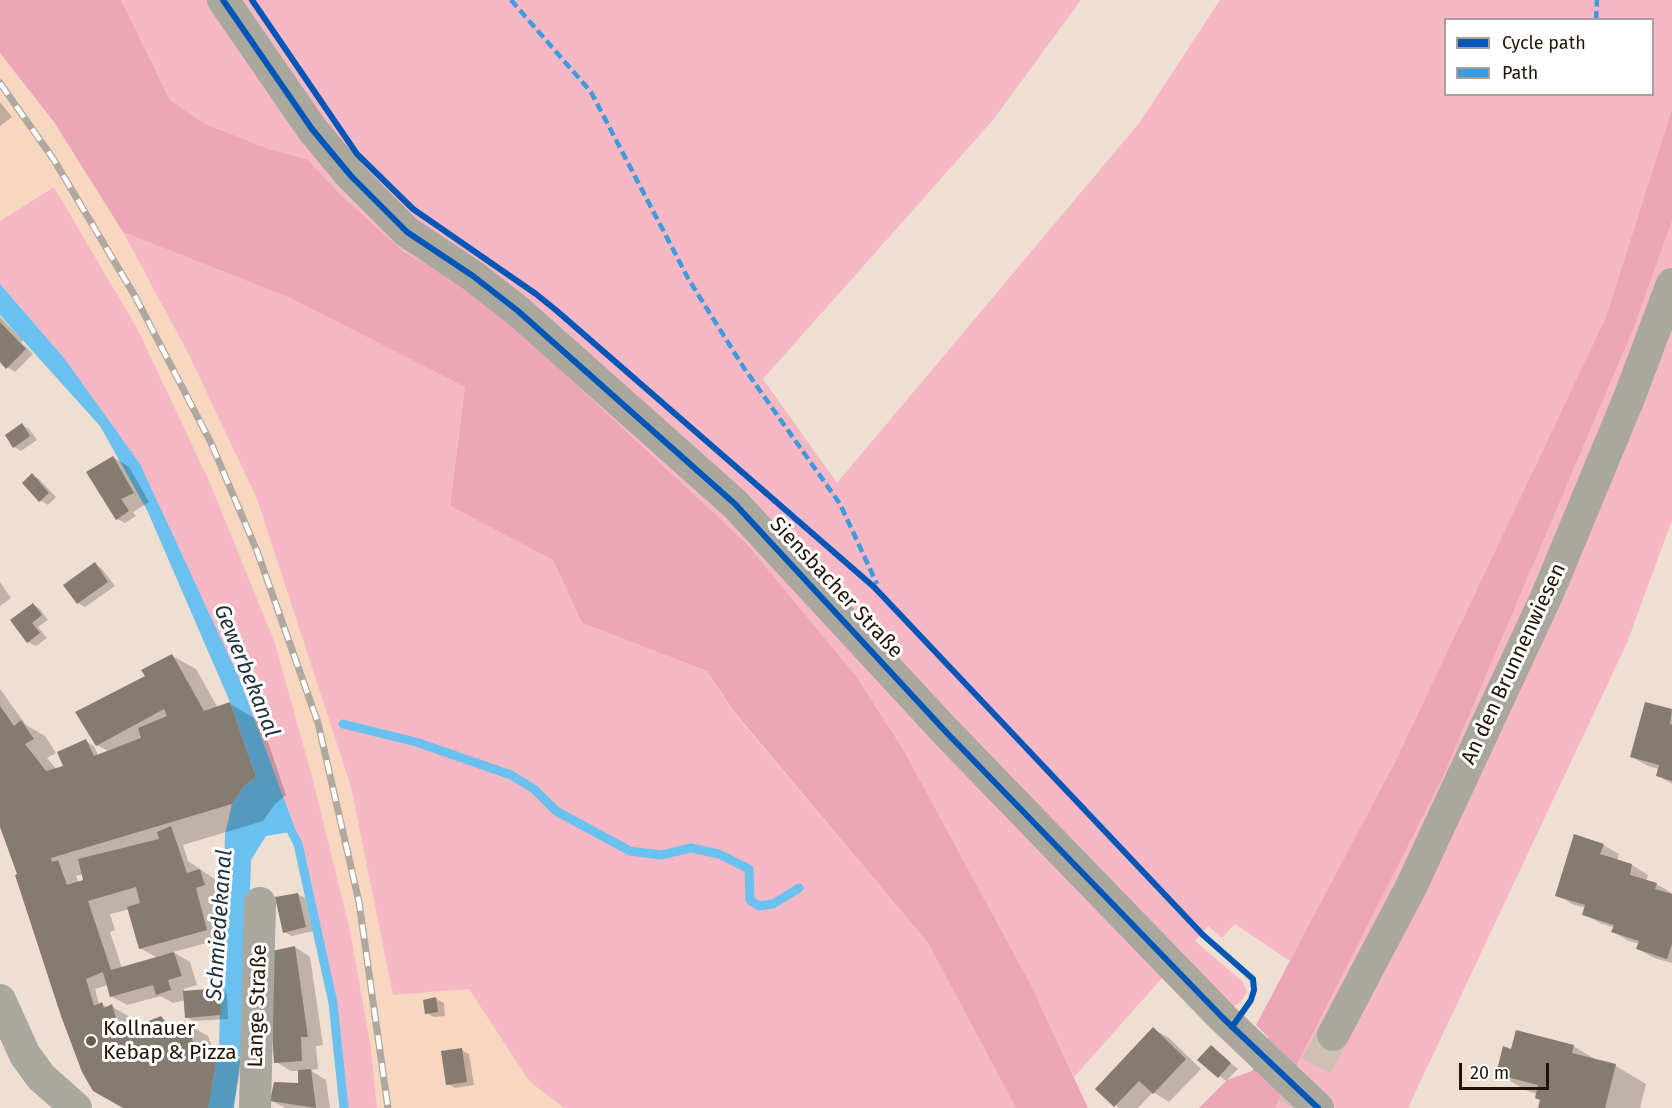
<!DOCTYPE html>
<meta charset="utf-8">
<style>
body{margin:0}
#map{position:relative;width:1672px;height:1108px;overflow:hidden;background:#efdfd3;font-family:"Fira Sans",sans-serif}
canvas{display:block}
.legend{position:absolute;left:1444px;top:18px;width:210px;height:78px;box-sizing:border-box;background:#fff;border:2px solid #a7a19b;margin:0;padding:8px 10px;list-style:none;font-size:18px;color:#231305}
.legend li{display:flex;align-items:center;gap:12px;height:30px}
.legend b{width:30px;border:2px solid #a7a19b}
.scale{position:absolute;left:1459px;top:1063px;width:90px;height:27px;box-sizing:border-box;border:3px solid #231305;border-top:0;padding-left:8px;font-size:18px;line-height:21px;white-space:nowrap;color:#231305;-webkit-text-stroke:4px #fff;paint-order:stroke}
</style>
<div id="map">
<canvas width="1672" height="1108"></canvas>
<ul class="legend">
<li><b style="height:8px;background:#0057b8"></b>Cycle path</li>
<li><b style="height:8px;background:#3c9add"></b>Path</li>
</ul>
<div class="scale">20 m</div>
</div>
<script>
const context = document.querySelector('canvas').getContext('2d');
context.lineJoin = 'round';
function fillPath(path, color) { context.fillStyle = color; context.fill(path, 'evenodd'); }
const shape = rows => new Path2D(rows.map(r => 'M' + r).join(''));
function stroke(path, color, width, dash) { context.strokeStyle = color; context.lineWidth = width; context.lineCap = dash ? 'butt' : 'round'; context.setLineDash(dash || []); context.stroke(path); }
function label(font, color, halo, rows, align = 'center') {
  context.font = font + ' "Fira Sans",sans-serif'; context.lineWidth = 6; context.setLineDash([]); context.textBaseline = 'middle'; context.strokeStyle = halo; context.fillStyle = color; for (const [text, x, y, turn = 0] of rows) {
    context.save(); context.translate(x, y); context.rotate((+turn || 0) * Math.PI / 180); context.textAlign = isNaN(turn) ? turn : align; if (halo) context.strokeText(text, 0, 0); context.fillText(text, 0, 0); context.restore();
  }
}
fillPath(shape([
 [0,53,54,122,123,232,188,353,257,499,351,787,393,995,469,989,529,1081,564,1108,377,1108,371,1049,350,930,311,773,275,643,210,483,138,330,54,187,0,221]
]), '#f7d7c0');
fillPath(shape([
 [121,0,1081,0,993,120,763,379,837,483,1140,122,1220,0,1672,0,1672,109,1606,317,1395,762,1290,961,1235,924,1222,938,1208,926,1195,941,1243,982,1247,992,1240,1003,1231,1007,1179,959,1074,1077,1031,985,903,749,856,676,746,543,480,295,404,252,342,196,307,159,269,149,203,123,170,100],
 [1446,20,1652,20,1652,94,1446,94],
 [54,187,138,330,210,483,275,643,311,773,350,930,371,1049,377,1108,344,1108,333,1003,296,831,239,678,64,358,0,284,0,221],
 [1672,221,1672,520,1627,643,1408,1108,1275,1108,1443,777,1635,325],
 [123,232,290,298,465,387,450,506,553,560,582,623,707,671,735,714,928,943,1016,1108,564,1108,529,1081,469,989,393,995,351,787,257,499,188,353]
]), '#f6b8c5');
fillPath(shape([
 [0,0,121,0,170,100,203,123,269,149,307,159,342,196,404,252,480,295,746,543,856,676,903,749,1031,985,1088,1108,1016,1108,928,943,735,713,707,671,582,623,553,560,450,506,465,387,290,298,123,232,54,122,0,53],
 [1672,109,1672,221,1635,325,1443,777,1275,1108,1199,1108,1227,1080,1252,1071,1260,1055,1268,1037,1256,1025,1395,762,1606,317]
]), '#eca6b7');
fillPath(shape([
 [0,284,64,358,140,464,239,678,296,831,266,836,251,860,246,1016,234,1108,208,1108,219,1046,225,834,232,804,244,786,256,777,230,702,147,510,100,426,0,315]
]), '#6ac0ee');
fillPath(shape([
 [0,102,12,117,0,126],
 [0,317,23,340,21,342,33,354,15,372,0,362],
 [22,425,29,429,37,440,21,451,14,447],
 [113,457,129,467,149,502,133,512,136,516,125,523,117,519],
 [32,475,39,479,56,497,48,505,40,500],
 [95,564,102,569,115,586,85,607,78,603],
 [0,582,11,598,0,606],
 [33,605,40,609,48,620,38,627,47,638,36,646,28,642],
 [172,656,196,669,218,708,230,704,261,722,286,795,275,804,263,821,183,845,188,861,216,880,220,894,211,897,222,939,173,952,190,962,197,985,184,989,184,992,220,990,227,994,228,1019,194,1021,186,1017,185,1000,173,1003,161,996,127,1005,111,996,108,985,95,989,99,1004,108,1007,111,1006,135,1020,137,1027,161,1018,176,1026,185,1023,208,1036,213,1049,219,1047,242,1061,233,1108,125,1108,0,822,0,689,26,725,45,736,56,753,47,758,57,770,64,767,86,741,94,746,98,755,108,751,97,745,147,676],
 [83,874,87,881,79,883,76,876],
 [130,909,140,948,158,958,122,968,110,932,115,930,110,914],
 [1646,704,1672,711,1672,784,1657,775,1659,769,1648,766,1632,757],
 [1603,845,1619,854,1617,861,1632,865,1648,875,1646,881,1656,884,1672,893,1672,963,1654,958,1638,949,1640,944,1629,941,1613,932,1615,928,1600,923,1584,914,1585,908,1572,904,1557,895],
 [297,894,305,898,313,931,292,936,285,932],
 [295,947,310,957,323,1045,316,1046,318,1069,310,1070,326,1080,330,1108,285,1108,272,1101,299,1084,299,1071,291,1071,276,1062],
 [436,999,444,1003,445,1016,434,1017,427,1013],
 [1153,1029,1169,1038,1201,1069,1169,1102,1153,1092,1138,1108,1119,1108,1097,1089],
 [1573,1046,1600,1062,1616,1066,1646,1084,1640,1108,1540,1108,1542,1101,1537,1094,1528,1091,1497,1074,1512,1051],
 [1211,1047,1238,1069,1226,1081,1199,1060],
 [461,1050,469,1054,474,1085,455,1088,448,1084]
]), '#0003');
stroke(shape([
 [343,724,416,742,511,775,534,789,556,811,630,851,661,855,691,848,719,854,749,869,750,900,759,906,773,904,799,888],
 [287,823,298,844,333,1003,344,1108]
]), '#6ac0ee', 9);
fillPath(shape([
 [0,322,26,349,6,369,0,362],
 [22,423,30,436,13,448,5,435],
 [113,456,134,493,121,499,129,511,116,520,86,472],
 [32,473,49,493,39,502,22,483],
 [95,562,108,582,77,604,63,585],
 [33,603,42,615,32,623,40,633,27,643,10,620],
 [172,654,204,711,230,702,256,777,244,786,232,804,51,858,52,862,58,860,67,885,83,880,78,859,159,839,157,832,171,826,187,873,200,869,205,885,196,888,207,930,139,949,127,907,140,903,136,887,88,901,111,970,174,952,182,976,168,980,171,990,156,995,153,985,110,997,103,972,86,979,94,1006,102,1002,104,1008,112,1004,120,1033,161,1016,169,1027,185,1021,197,1051,219,1046,208,1108,123,1108,93,1091,82,1072,61,1016,15,875,17,874,0,827,0,706,14,726,21,720,34,739,25,744,46,771,63,766,57,752,86,739,94,756,141,738,138,728,167,716,164,709,96,746,75,712,145,676,141,670],
 [1645,702,1672,709,1670,724,1672,725,1672,781,1656,776,1659,765,1630,757],
 [1574,834,1604,844,1600,854,1632,864,1630,875,1657,883,1655,889,1672,894,1672,944,1667,959,1636,949,1639,941,1611,932,1614,925,1582,915,1585,905,1555,896],
 [298,893,306,927,283,933,275,897],
 [295,946,308,1037,301,1037,302,1061,274,1063,267,952],
 [220,988,221,1015,185,1018,183,991],
 [436,997,438,1012,425,1014,423,1000],
 [1153,1027,1186,1059,1153,1094,1139,1081,1114,1107,1095,1089],
 [1516,1030,1574,1045,1572,1053,1616,1064,1605,1108,1538,1108,1540,1100,1535,1098,1538,1085,1496,1074,1503,1046,1511,1049],
 [1211,1045,1231,1063,1218,1078,1197,1060],
 [462,1048,467,1082,446,1085,441,1051],
 [311,1069,316,1108,270,1101,274,1082,298,1083,298,1070]
]), '#867b6f');
stroke(shape([
 [1293,1108,1333,1035]
]), '#d0c0b4', 32, [32, 16]);
stroke(shape([
 [223,0,312,129,351,176,407,232,473,276,518,311,735,504,947,733,1223,1018,1318,1108],
 [0,1000,25,1055,41,1077,76,1108],
 [1333,1035,1411,887,1548,593,1629,398,1672,284],
 [255,1108,260,903]
]), '#aaa89e', 32);
const rail = shape([
 [0,83,54,160,136,298,211,443,257,551,318,723,359,902,388,1108]
]);
stroke(rail, '#afa89e', 7);
stroke(rail, '#fff', 4.5, [14]);
stroke(shape([
 [511,0,591,92,689,280,744,368,840,504,877,584],
 [1596,20,1597,0]
]), '#3c9add', 4.5, [9, 4.5]);
stroke(shape([
 [223,0,312,129,351,176,407,232,473,276,518,311,735,504,947,733,1223,1018,1318,1108],
 [252,0,357,154,413,209,536,294,557,311,874,587,1203,935,1253,979,1254,990,1251,1000,1232,1027]
]), '#0057b8', 6);
for (const [x, y, r, color] of [
 [91,1041,6,"#6a5a4d"]
]) { const dot = new Path2D(); dot.arc(x, y, r, 0, 2 * Math.PI); context.fillStyle = color; context.fill(dot); stroke(dot, '#fff', 2); }
label('21px', '#231305', '#fff', [
 ["Siensbacher Straße",836,588,47],
 ["An den Brunnenwiesen",1514,664,-65],
 ["Lange Straße",258,1006,-88]
]);
label('21px', '#231305', '#fff', [
 ["Kollnauer",103,1029],
 ["Kebap & Pizza",103,1053]
], 'left');
label('italic 22px', '#1c303e', '#fff', [
 ["Gewerbekanal",246,671,68],
 ["Schmiedekanal",220,925,-86]
]);
</script>
